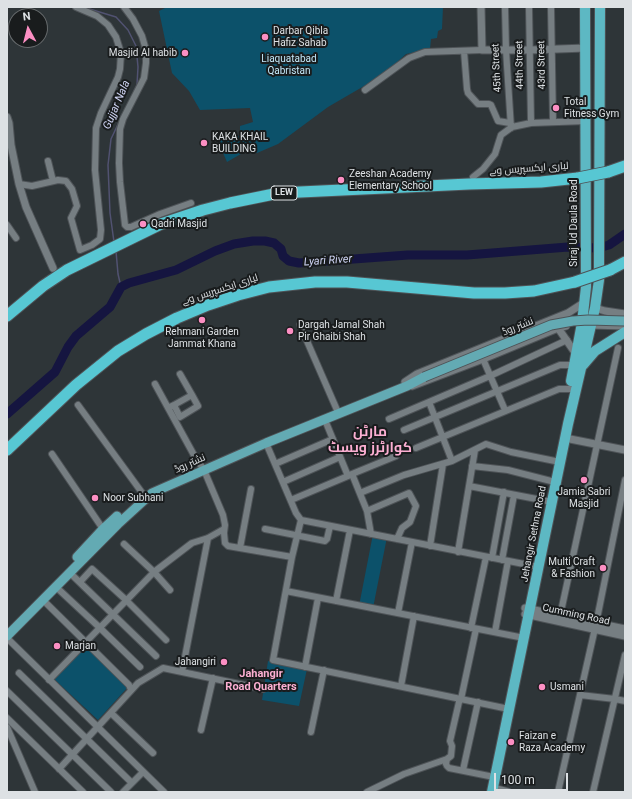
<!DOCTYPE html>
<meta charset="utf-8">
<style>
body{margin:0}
#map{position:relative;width:632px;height:799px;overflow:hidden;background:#2e3538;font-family:Roboto,sans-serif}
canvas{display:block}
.frame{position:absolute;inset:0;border:8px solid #dde1e4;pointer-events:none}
.north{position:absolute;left:8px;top:8px;width:40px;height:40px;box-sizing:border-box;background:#191c1d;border:1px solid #676b6d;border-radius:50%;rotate:353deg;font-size:11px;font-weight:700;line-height:16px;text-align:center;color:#dde1e4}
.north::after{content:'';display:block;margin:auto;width:14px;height:18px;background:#fc8fc3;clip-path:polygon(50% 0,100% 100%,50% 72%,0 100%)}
.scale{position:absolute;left:494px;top:773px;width:74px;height:18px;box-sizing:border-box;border:2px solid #dde1e4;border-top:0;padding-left:5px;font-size:12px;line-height:14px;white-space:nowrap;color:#dde1e4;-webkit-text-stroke:3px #191c1d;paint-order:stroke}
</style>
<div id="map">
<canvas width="632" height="799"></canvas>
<div class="frame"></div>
<div class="north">N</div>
<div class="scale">100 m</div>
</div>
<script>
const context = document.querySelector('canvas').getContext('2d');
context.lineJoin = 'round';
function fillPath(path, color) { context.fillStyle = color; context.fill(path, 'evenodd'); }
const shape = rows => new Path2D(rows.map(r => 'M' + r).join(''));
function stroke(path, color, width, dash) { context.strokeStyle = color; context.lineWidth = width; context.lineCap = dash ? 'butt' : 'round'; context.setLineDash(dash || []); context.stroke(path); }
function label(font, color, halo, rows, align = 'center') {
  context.font = font + ' Roboto,Cairo,sans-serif'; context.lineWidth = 4; context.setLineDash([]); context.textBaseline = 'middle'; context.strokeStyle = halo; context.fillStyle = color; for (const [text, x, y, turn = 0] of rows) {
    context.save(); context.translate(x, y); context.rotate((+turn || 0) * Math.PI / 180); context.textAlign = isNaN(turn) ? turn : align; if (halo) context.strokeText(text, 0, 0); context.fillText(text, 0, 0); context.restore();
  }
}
fillPath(shape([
 [167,7,443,7,442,29,438,31,437,38,431,39,430,49,406,54,383,75,328,107,278,144,257,153,246,151,227,162,215,134,240,136,240,126,253,122,250,108,200,110,189,91,172,73,159,11],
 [373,534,387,537,373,608,359,606],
 [86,647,128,687,98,720,54,679],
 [268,661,307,669,299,706,262,700]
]), '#0c516a');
stroke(shape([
 [83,7,116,17,128,30,136,46,138,67,137,85,134,91],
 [114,242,110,213,108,165,111,139,120,120],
 [116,251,118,274,121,287]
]), '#515271', 1.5);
stroke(shape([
 [7,414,55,372,68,347,76,336,110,307,121,287,129,283,176,270,215,251,234,244,253,241,265,241,274,243,281,249,283,256,289,261,299,263,408,255,467,255,568,247,598,248,609,245,625,234]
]), '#151540', 9);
const minor = shape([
 [124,7,133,19,142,36,146,50,146,63,144,78,123,119,120,129,119,163,120,182,125,225,127,227,131,227,160,214,191,203],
 [505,7,506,50,511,128],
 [529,7,531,123],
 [551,7,553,122],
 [464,51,467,89,468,93,478,104,489,104,491,105,498,121,510,123],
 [365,90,409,58,425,52,482,50],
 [48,161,53,181],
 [473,177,483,169,495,154,501,135,512,127,531,123,586,121],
 [19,184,32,186,58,180,66,181,72,189,77,206,71,218,80,250,92,245,100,239,101,230,95,170,96,128,101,113,118,77,120,69,121,53,116,37,108,25,97,16,76,7],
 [7,225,16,238],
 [300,325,337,410],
 [483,359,505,410],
 [180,374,192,395],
 [155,384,195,457,204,470,223,515,225,525,224,533,225,543,228,546,292,557],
 [429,402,452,461],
 [78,405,143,494],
 [168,408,174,405,192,395,198,406,180,417,174,405],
 [389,419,490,376,567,340],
 [325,420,348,476,352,474,367,511,371,534],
 [404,430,560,365,574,365],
 [266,443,296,513,301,520,534,566],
 [416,448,559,389,570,389],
 [52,454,103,529],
 [275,464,333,439],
 [472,466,508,470,551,481],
 [352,474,396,456],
 [283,482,340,457],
 [469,486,547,501],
 [360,493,404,475,452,461,486,444,511,452,555,461],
 [291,500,348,476],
 [367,511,409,493,416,506,410,522,402,528,397,539],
 [301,520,292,557,273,660,504,708],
 [265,529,325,541,327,539,330,526],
 [124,544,154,572,170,590],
 [430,546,443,464],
 [240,548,251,489],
 [458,552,475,450],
 [492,558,504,492],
 [502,560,514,495],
 [69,572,156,656],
 [80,582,92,569,126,600,166,640],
 [55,586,99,627,140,667],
 [286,591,519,637],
 [42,599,129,685,131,690],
 [336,601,350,530],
 [398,613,412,542],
 [560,616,618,348],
 [471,628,486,557],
 [476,629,461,699,459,702,450,741,452,746,451,756,447,759,446,764,447,766,449,768,489,776],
 [495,632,508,561],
 [7,638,164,792],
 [305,667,318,598],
 [182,672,208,538],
 [19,673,132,783],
 [49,680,154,572,192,543,208,538,224,529],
 [401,686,414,616],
 [7,691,111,792],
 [580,695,615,699,625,701],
 [111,713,153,753],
 [7,718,83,792],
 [7,727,35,792],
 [201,730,213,678],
 [311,732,324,670],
 [59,769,138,683,163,668,263,689],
 [463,770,478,702],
 [123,792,143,772],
 [367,792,404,774,447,759],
 [558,792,596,624,625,480],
 [593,792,625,655]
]);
const tertiary = shape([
 [481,7,482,50,530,50,586,48],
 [7,117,9,123,11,145,19,184,26,207,53,268],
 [595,308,605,311,625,314],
 [591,325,625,326],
 [558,328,576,354],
 [405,382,417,374,568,313,585,302],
 [412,386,483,359,558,328,566,326],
 [565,438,625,450],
 [525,608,625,629],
 [525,614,625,636],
 [493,788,508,792]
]);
const primary = shape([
 [77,557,103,529,117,516],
 [7,636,118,524,152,493,266,443,407,386,424,377]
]);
const trunk = shape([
 [583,365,595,351,625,332],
 [571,381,582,323,586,287,585,7],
 [492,792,568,424,595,308,599,280,599,262,600,7]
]);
const motorway = shape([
 [608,172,625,166],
 [610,270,625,262],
 [7,316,43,286,67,270,161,224,203,210,230,203,279,193,469,184,541,182,578,178],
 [7,450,76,385,118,351,146,334,177,318,208,305,238,295,269,287,315,282,347,282,474,293,505,293,534,291,575,282]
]);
stroke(minor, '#4e5357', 8);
stroke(tertiary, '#4e5357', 9);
stroke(primary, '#4e5357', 11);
stroke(trunk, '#4e5357', 12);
stroke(motorway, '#4e5357', 13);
stroke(minor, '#767e82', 6);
stroke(tertiary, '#767e82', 7);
stroke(primary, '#63aab3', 9);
stroke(trunk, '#5db8c3', 10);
stroke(motorway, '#57c7d3', 11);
const primaryBridge = shape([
 [424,377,551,325,573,321,588,320,625,321]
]);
const motorwayBridge = shape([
 [578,178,608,172],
 [575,282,610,270]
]);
stroke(primaryBridge, '#4e5357', 11, []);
stroke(motorwayBridge, '#4e5357', 13, []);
stroke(primaryBridge, '#63aab3', 9);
stroke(motorwayBridge, '#57c7d3', 11);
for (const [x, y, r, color] of [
 [265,37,4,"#fc8fc3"],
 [185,53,4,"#fc8fc3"],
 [556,108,4,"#fc8fc3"],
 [204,143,4,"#fc8fc3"],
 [341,180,4,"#fc8fc3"],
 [143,224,4,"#fc8fc3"],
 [202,320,4,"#fc8fc3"],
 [290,331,4,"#fc8fc3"],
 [584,480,4,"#fc8fc3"],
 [95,498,4,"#fc8fc3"],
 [603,568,4,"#fc8fc3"],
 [57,646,4,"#fc8fc3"],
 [224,662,4,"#fc8fc3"],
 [542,687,4,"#fc8fc3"],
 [511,742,4,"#fc8fc3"]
]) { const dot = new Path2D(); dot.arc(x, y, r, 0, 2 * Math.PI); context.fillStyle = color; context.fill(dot); stroke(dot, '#191c1d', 1.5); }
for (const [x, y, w] of [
 [284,193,26]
]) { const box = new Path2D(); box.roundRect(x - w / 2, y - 7, w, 14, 3); context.fillStyle = '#191c1d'; context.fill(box); stroke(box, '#dde1e4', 1); }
label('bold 9px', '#dde1e4', null, [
 ["LEW",284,193]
]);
label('10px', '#dde1e4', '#191c1d', [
 ["Darbar Qibla",273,31],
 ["Hafiz Sahab",273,43],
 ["Masjid Al habib",177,53,"right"],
 ["Total",564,102],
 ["Fitness Gym",564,114],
 ["KAKA KHAIL",212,137],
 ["BUILDING",212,149],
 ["Zeeshan Academy",349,174],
 ["Elementary School",349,186],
 ["Qadri Masjid",151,224],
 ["Dargah Jamal Shah",298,325],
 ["Pir Ghaibi Shah",298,337],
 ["Rehmani Garden",202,332,"center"],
 ["Jammat Khana",202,344,"center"],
 ["Jamia Sabri",584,492,"center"],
 ["Masjid",584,504,"center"],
 ["Noor Subhani",103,498],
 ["Multi Craft",595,562,"right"],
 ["& Fashion",595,574,"right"],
 ["Marjan",65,646],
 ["Jahangiri",216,662,"right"],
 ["Usmani",550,687],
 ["Faizan e",519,736],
 ["Raza Academy",519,748]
], 'left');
label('10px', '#c4e8f9', '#191c1d', [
 ["Liaquatabad",289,59],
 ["Qabristan",289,71]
]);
label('10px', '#dde1e4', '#191c1d', [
 ["44th Street",520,65,-91],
 ["43rd Street",542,65,-91],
 ["45th Street",497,68,-93],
 ["لیاری ایکسپریس وے",529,169,-4],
 ["Siraj Ud Daula Road",574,223,-90],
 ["لیاری ایکسپریس وے",220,290,-18],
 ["نشتر روڈ",518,327,-22],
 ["نشتر روڈ",190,464,-24],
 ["Jehangir Sethna Road",534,534,-79],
 ["Cumming Road",576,615,12]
]);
label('italic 11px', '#d0d5f5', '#191c1d', [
 ["Gujjar Nala",117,105,-67],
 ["Lyari River",328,261,-4]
]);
label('bold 11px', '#fcafd2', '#191c1d', [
 ["Jahangir",261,674],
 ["Road Quarters",261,687]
]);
label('bold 14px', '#fcafd2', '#191c1d', [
 ["مارٹن",370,432],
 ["کوارٹرز ویسٹ",370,448]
]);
</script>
